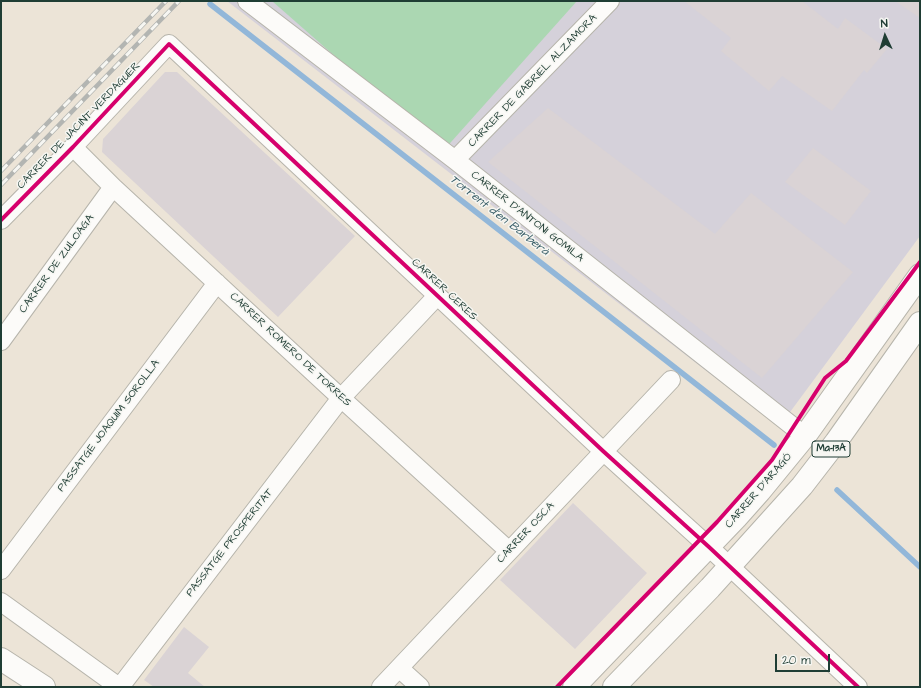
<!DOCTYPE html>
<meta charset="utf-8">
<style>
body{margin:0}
#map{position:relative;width:921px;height:688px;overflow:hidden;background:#ece4d7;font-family:"Architects Daughter",sans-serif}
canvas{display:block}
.frame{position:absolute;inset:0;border:2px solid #1f3d34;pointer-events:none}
.north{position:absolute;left:865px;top:16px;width:40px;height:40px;-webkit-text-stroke:3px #f6f6f2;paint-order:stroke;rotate:356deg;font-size:11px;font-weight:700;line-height:16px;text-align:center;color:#1f3d34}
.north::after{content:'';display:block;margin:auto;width:14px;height:18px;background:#1f3d34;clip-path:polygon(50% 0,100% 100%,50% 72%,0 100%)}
.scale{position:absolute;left:775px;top:654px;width:55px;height:18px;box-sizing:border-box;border:2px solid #1f3d34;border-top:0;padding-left:5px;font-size:12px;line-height:14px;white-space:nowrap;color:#1f3d34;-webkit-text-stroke:3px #f6f6f2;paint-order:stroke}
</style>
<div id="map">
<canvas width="921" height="688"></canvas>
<div class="frame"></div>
<div class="north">N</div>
<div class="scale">20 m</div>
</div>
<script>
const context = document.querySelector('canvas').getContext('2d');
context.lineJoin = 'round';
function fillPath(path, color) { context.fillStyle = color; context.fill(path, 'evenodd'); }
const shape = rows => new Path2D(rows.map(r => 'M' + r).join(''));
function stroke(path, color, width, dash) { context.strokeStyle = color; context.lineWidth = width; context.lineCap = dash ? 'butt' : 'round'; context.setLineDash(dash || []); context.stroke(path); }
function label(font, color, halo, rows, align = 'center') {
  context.font = font + ' "Architects Daughter",sans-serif'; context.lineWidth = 3; context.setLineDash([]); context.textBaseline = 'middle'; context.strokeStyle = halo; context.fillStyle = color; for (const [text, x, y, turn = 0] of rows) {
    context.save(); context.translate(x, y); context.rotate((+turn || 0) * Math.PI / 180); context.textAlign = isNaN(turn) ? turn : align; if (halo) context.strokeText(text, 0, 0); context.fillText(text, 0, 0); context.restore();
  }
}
fillPath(shape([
 [227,1,920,1,920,236,779,427]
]), '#d5d1da');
fillPath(shape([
 [272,1,577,1,443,151]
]), '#abd7b2');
stroke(shape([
 [210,4,774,445],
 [837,490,920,567]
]), '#92b7d9', 5.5);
fillPath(shape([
 [684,1,802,1,838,29,845,18,887,49,867,73,864,70,832,111,782,76,769,91,721,51,731,38],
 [895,1,920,1,920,18],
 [165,72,177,72,355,236,278,317,102,152,103,139],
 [548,108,715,234,751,193,853,272,762,378,488,162],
 [813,148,871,191,845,225,785,182],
 [573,503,647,573,575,649,500,580],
 [184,627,209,647,188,673,205,687,154,687,144,680]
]), '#dad3d5');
const minor = shape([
 [247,1,455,160,805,436],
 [73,147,113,187,341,398,509,551],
 [455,160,610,1],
 [1,220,73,147,169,44,603,451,709,547,858,687],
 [1,341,113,187],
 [1,570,217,283],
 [1,602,119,687],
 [399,668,420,687],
 [120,687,341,398,437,296],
 [381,687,671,380]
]);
const major = shape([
 [574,687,736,518,760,491,805,436,920,275],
 [614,687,710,588,802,486,836,442,920,323]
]);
const highway = shape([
 [1,659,44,687]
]);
stroke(minor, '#b6b4ab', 20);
stroke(major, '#b6b4ab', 24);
stroke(highway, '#b6b4ab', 24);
stroke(minor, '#fcfbf9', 18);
stroke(major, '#fcfbf9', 22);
stroke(highway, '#fcfbf9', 22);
const rail = shape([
 [1,171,166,1],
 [1,185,179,1]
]);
stroke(rail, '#b3b5b2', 4.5);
stroke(rail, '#f6f6f2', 3, [9]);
stroke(shape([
 [1,220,73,147,169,44,603,451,709,547,858,687],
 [557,687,717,522,772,460,825,378,846,361,920,262]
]), '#d6006c', 4);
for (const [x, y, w] of [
 [831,449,38]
]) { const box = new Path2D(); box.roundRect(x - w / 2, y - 8, w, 16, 3); context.fillStyle = '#f6f6f2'; context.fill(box); stroke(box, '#1f3d34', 1); }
label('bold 10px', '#1f3d34', null, [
 ["Ma-13A",831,449]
]);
label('11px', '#1f3d34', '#f6f6f2', [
 ["CARRER DE GABRIEL ALZAMORA",533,81,-46],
 ["CARRER DE JACINT VERDAGUER",79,126,-46],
 ["CARRER D'ANTONI GOMILA",527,217,38],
 ["CARRER DE ZULOAGA",57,264,-54],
 ["CARRER CERES",444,290,43],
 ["CARRER ROMERO DE TORRES",290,350,43],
 ["PASSATGE JOAQUIM SOROLLA",109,426,-53],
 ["CARRER D'ARAGÓ",759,491,-49],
 ["CARRER OSCA",526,533,-47],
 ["PASSATGE PROSPERITAT",230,543,-52]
]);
label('italic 12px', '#365c66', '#f6f6f2', [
 ["Torrent d'en Barberà",499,216,38]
]);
</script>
